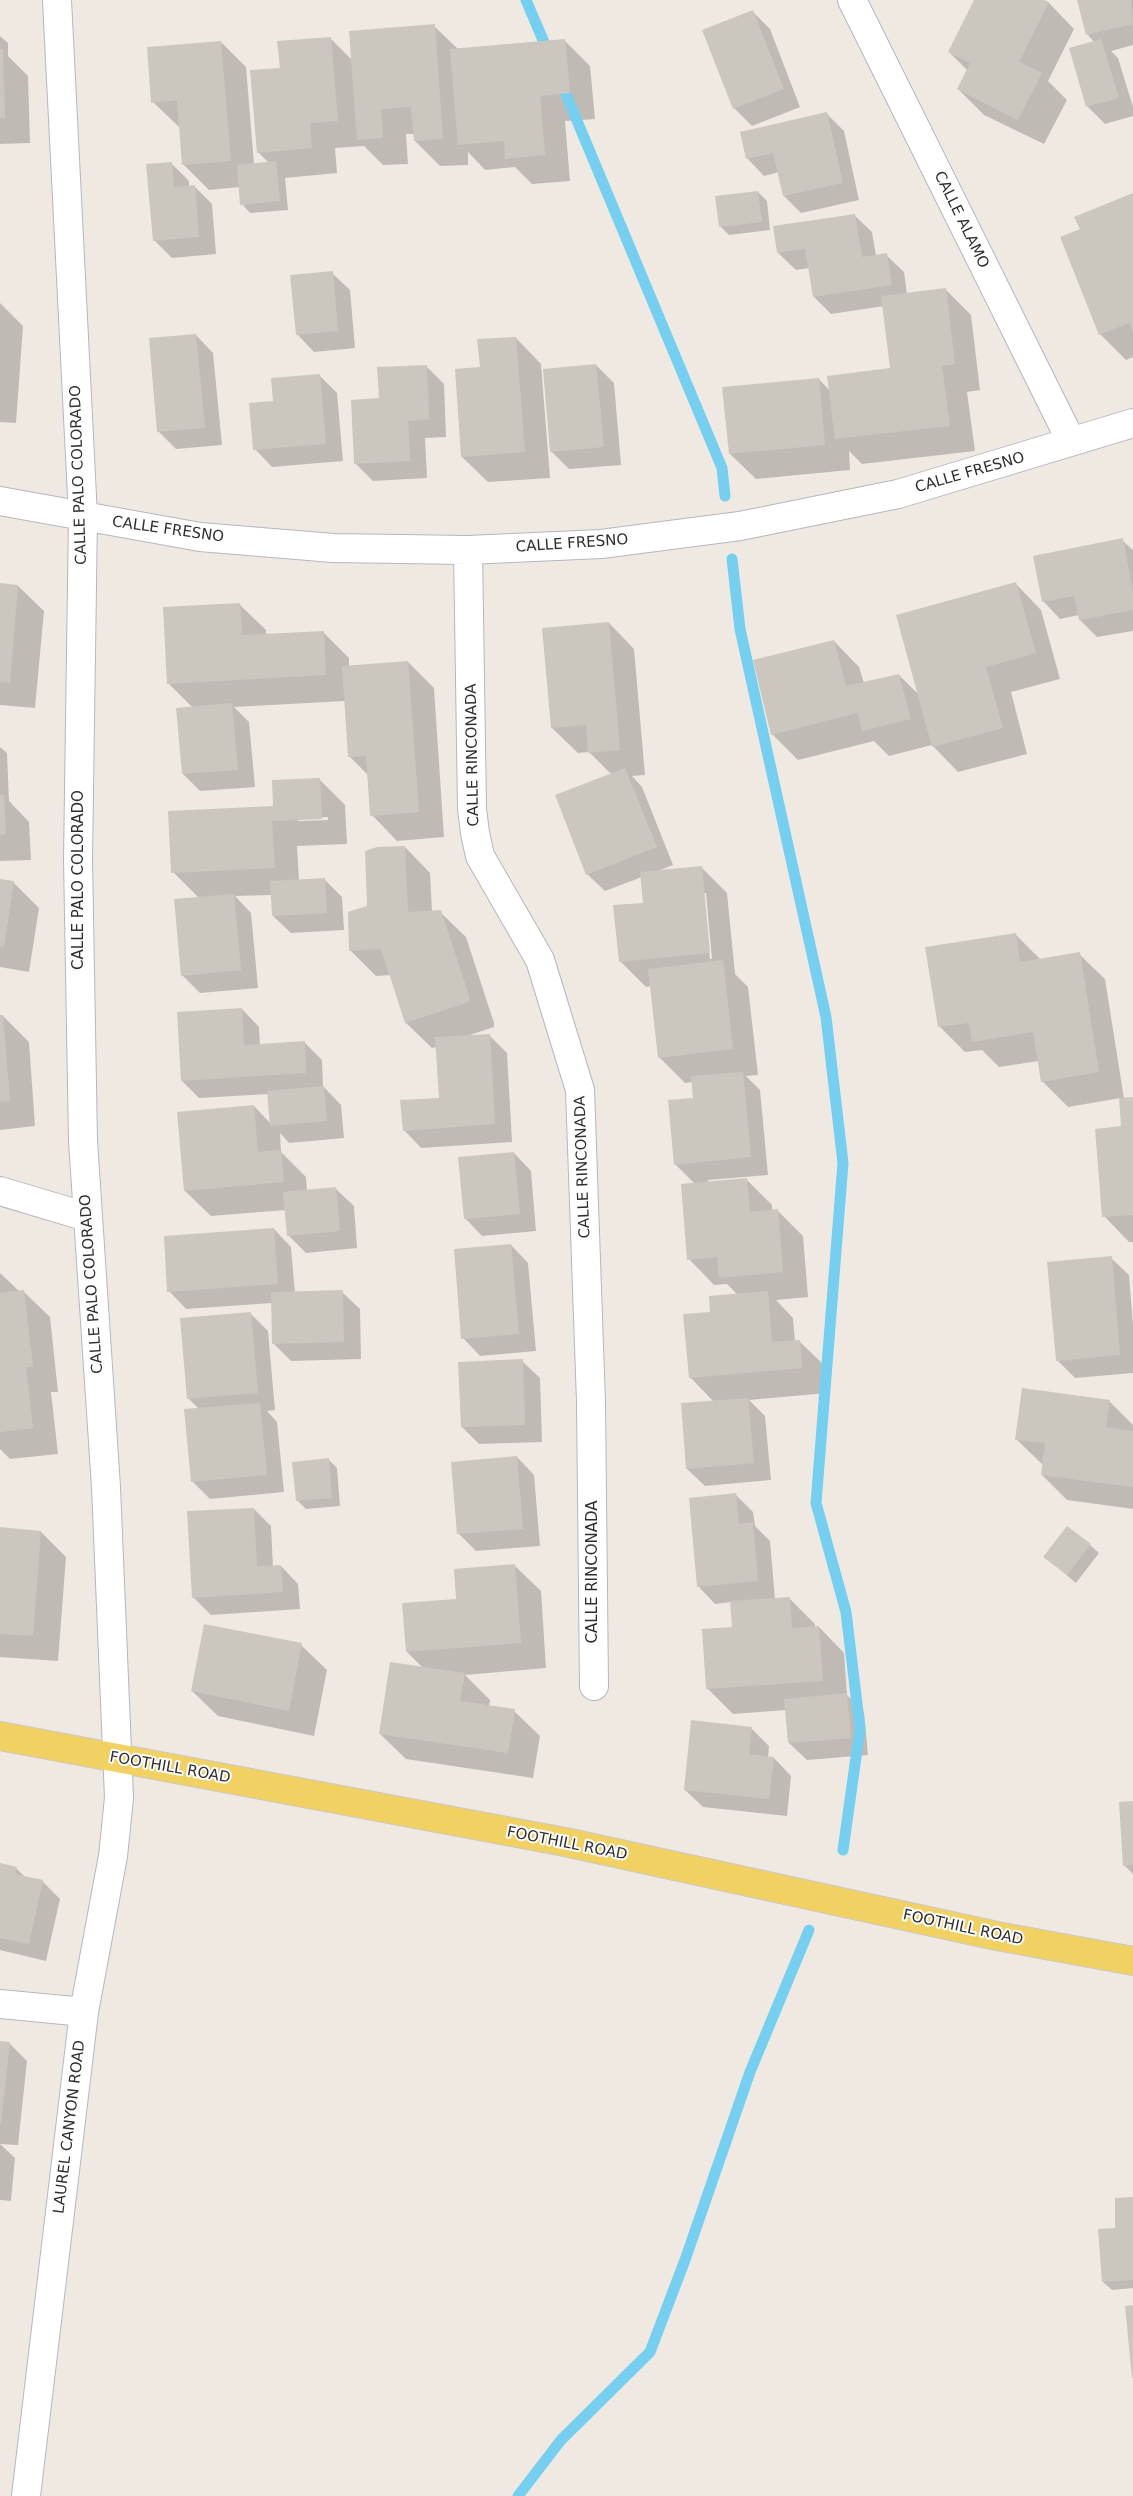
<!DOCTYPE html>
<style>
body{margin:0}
canvas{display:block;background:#efe9e1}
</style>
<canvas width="1133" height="2496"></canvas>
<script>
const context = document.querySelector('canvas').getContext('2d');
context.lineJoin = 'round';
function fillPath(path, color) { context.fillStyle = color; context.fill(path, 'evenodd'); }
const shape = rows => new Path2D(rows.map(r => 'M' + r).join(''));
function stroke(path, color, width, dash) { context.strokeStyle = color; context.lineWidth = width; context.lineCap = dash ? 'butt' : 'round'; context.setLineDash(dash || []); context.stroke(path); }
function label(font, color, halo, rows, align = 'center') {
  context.font = font + ' "DejaVu Sans",sans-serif'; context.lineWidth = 4; context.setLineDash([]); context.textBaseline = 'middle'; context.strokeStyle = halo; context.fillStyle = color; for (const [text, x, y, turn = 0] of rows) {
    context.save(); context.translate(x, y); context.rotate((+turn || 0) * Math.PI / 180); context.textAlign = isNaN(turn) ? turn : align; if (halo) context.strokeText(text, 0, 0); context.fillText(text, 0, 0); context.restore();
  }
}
fillPath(shape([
 [976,0,1042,0,1049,3,1074,29,1048,81,1067,100,1044,144,984,115,958,89,968,71,949,52],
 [1079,0,1133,0,1133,45,1111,51,1118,58,1133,107,1133,116,1105,124,1088,107,1070,49,1094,42,1088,35],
 [752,11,770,29,800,107,752,126,734,108],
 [434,26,458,49,564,40,590,66,595,119,565,121,570,181,532,184,515,167,485,170,468,152,468,165,440,166,415,141,414,134,406,134,408,164,383,165,364,146,335,148,337,173,285,178,288,210,250,213,242,204,240,187,209,190,183,164,180,128,153,102,221,42,246,67,254,164,269,163,258,152,281,69,330,38,352,60],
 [0,36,8,43,8,56,28,76,30,143,0,144],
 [827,114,844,131,859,200,801,213,784,196,779,172,764,176,747,158],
 [171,163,189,181,189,186,194,186,212,204,216,254,172,258,154,240],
 [758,192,767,201,770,230,729,235,720,226],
 [1133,194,1133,357,1126,360,1100,334,1081,230],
 [854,215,872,232,876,256,886,255,904,272,907,294,946,290,971,315,980,390,967,392,975,451,862,464,849,451,850,470,756,479,730,454,819,379,830,391,891,369,884,306,831,314,814,297,809,268,796,270,778,253,775,227],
 [332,273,350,290,355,348,314,352,297,334],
 [0,303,23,326,16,423,0,422],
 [196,335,213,353,222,445,176,449,158,431],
 [516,338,541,364,550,478,488,482,462,457,481,368],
 [596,365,614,383,621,465,569,469,552,452],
 [426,366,444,384,446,437,425,438,427,478,373,481,355,463,380,399],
 [320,376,337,393,343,461,272,467,255,449,275,402],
 [1122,540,1133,550,1133,631,1097,637,1080,620,1079,615,1060,619,1043,601],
 [0,584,18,586,44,611,35,708,0,705],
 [1016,584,1041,610,1060,679,1011,692,1027,754,958,772,932,745,889,756,874,741,798,760,772,734,834,641,859,667,864,683,899,675,919,695],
 [240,605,266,630,266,635,323,632,349,658,349,666,408,662,434,688,444,837,397,841,372,815,369,776,349,756,345,701,234,707,249,722,255,787,200,791,183,774,192,707,169,684],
 [609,623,634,649,645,775,632,776,642,787,673,865,660,870,701,867,727,893,735,974,748,987,758,1075,746,1076,760,1090,768,1175,708,1180,708,1183,746,1179,772,1205,772,1211,777,1210,803,1236,808,1297,776,1300,793,1318,795,1341,799,1341,825,1366,827,1393,749,1400,765,1416,771,1480,705,1486,687,1469,714,1402,690,1377,711,1313,738,1295,727,1284,714,1285,689,1259,695,1184,675,1164,695,1099,693,1082,685,1083,659,1057,651,986,646,987,620,961,644,904,642,877,605,891,587,874,611,774,589,752,578,753,552,728],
 [703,893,706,893,712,959,710,959],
 [0,747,7,753,9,801,29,822,31,860,0,861],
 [319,779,345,805,347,844,297,846,299,881,324,879,342,897,344,930,291,933,273,916,272,895,235,896,251,913,258,988,200,993,182,975,199,898,173,872],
 [328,817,328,820,298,821,298,819],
 [405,847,430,873,432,912,440,912,466,937,494,1023,494,1027,470,1035,489,1035,507,1053,512,1142,421,1148,404,1130,440,1099,437,1047,432,1048,406,1023,391,975,376,976,350,950,368,907],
 [0,880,13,882,39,908,29,972,0,967],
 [1015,934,1041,960,1079,954,1105,979,1124,1099,1133,1098,1133,1242,1129,1242,1104,1216,1123,1127,1121,1098,1068,1107,1042,1081,1039,1061,999,1067,982,1050,965,1052,939,1026],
 [242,1009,259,1027,260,1045,304,1042,322,1060,323,1086,341,1105,344,1138,289,1143,280,1133,281,1152,306,1177,307,1191,336,1189,354,1206,357,1248,306,1253,288,1235,286,1210,211,1216,185,1191,254,1106,271,1124,269,1094,199,1098,182,1081],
 [0,1016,3,1016,29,1042,35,1126,0,1130],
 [514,1153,531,1171,536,1231,482,1236,465,1218],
 [274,1229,291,1247,295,1293,342,1292,360,1309,361,1359,291,1361,273,1343,272,1303,186,1309,169,1291],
 [511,1245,528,1263,536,1351,480,1356,463,1338],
 [1111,1258,1129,1275,1133,1325,1133,1373,1075,1378,1057,1360],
 [0,1273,20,1292,24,1292,50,1317,58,1392,51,1392,58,1454,10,1459,0,1449],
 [250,1313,268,1331,275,1410,267,1411,277,1422,284,1492,210,1499,192,1481,199,1409,188,1398],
 [522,1361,540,1378,542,1442,479,1444,462,1427],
 [1109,1401,1133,1425,1133,1509,1067,1500,1042,1475,1043,1465,1016,1439],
 [517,1457,534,1475,540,1546,476,1551,459,1534],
 [329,1460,337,1468,340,1506,306,1509,297,1500],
 [736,1495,753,1512,755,1526,770,1541,775,1599,789,1598,815,1624,815,1628,819,1627,844,1653,847,1695,864,1712,868,1755,807,1760,789,1743,786,1710,733,1714,707,1688,733,1628,731,1602,715,1604,698,1586],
 [254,1509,271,1526,273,1567,281,1566,298,1584,300,1609,211,1615,193,1597],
 [0,1529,41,1532,66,1557,58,1661,0,1657],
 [1090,1545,1099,1553,1076,1583,1045,1557],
 [515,1566,541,1591,546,1668,465,1675,490,1700,489,1707,514,1711,540,1736,533,1778,406,1759,380,1734,424,1669,407,1652,458,1600],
 [301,1645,327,1670,314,1736,218,1716,192,1691],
 [751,1728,769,1746,768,1758,774,1758,791,1776,787,1816,703,1807,685,1790],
 [1133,1802,1133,1874,1124,1865],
 [0,1864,16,1868,26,1878,43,1882,60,1899,46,1961,0,1950],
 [0,2042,9,2043,27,2061,18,2145,0,2144,15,2158,11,2201,0,2200],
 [1133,2198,1133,2288,1112,2290,1103,2282]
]), '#0003');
stroke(shape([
 [526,0,549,54],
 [560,80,722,468,725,496],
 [732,559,740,629,826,1017,843,1163,816,1503,846,1612,860,1729,843,1850],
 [518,2496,561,2440,650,2352,685,2260,750,2072,809,1930]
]), '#75cff0', 11);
fillPath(shape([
 [974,0,1044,0,1049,2,1019,62,1042,73,1018,120,957,89,970,63,948,52],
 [1077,0,1131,0,1133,24,1086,35],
 [753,10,784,89,733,109,702,30],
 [435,24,443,139,414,141,411,107,381,109,383,138,357,140,349,31],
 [331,37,338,121,310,123,312,148,257,153,250,70,280,68,277,41],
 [565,39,570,93,540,96,545,155,505,159,504,141,458,145,450,49],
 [1101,39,1119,98,1086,107,1069,48],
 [221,41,231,161,182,165,177,100,151,103,147,47],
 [0,49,3,49,5,118,0,118],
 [827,112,843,183,783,196,773,153,746,159,740,132],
 [276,161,280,201,240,205,237,165],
 [172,162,174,187,195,185,199,237,153,241,146,164],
 [758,191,762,222,719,227,715,196],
 [1133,193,1133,332,1129,323,1099,335,1060,237,1080,229,1074,217],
 [855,214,862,257,887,253,892,285,813,297,805,249,777,253,773,226],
 [333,271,338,331,296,335,290,275],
 [946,288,955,364,942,366,950,426,835,439,827,376,890,368,881,296],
 [196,334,205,428,157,432,149,338],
 [516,337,525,452,461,457,455,369,480,367,477,339],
 [596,364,604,447,550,452,543,369],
 [427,365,429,419,408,421,410,461,354,464,351,400,379,398,377,367],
 [320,374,326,444,253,450,249,403,273,401,271,378],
 [819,378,825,445,729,454,722,387],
 [1123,538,1133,593,1133,610,1079,620,1074,596,1042,602,1033,556],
 [1016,582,1036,653,986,667,1003,728,932,747,896,615],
 [0,583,18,585,10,683,0,682],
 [240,603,242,635,324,631,326,675,167,684,163,607],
 [609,622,620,750,588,753,586,725,551,728,542,628],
 [834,640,846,686,899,674,911,719,862,731,858,713,771,735,753,660],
 [408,661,419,812,370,816,366,756,348,757,342,666],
 [232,703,238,770,182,774,176,708],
 [625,768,657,847,586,875,555,795],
 [320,778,322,819,272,821,275,868,171,873,168,811,273,806,272,780],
 [0,795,4,795,6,834,0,835],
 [405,846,408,912,441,910,469,996,469,1002,405,1023,381,949,349,951,348,912,367,906,365,851,377,847],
 [702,866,710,953,619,962,613,905,643,903,640,872],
 [325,878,327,913,272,916,270,881],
 [0,879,14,881,4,947,0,946],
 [234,894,241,970,181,976,174,899],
 [1016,933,1020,962,1080,952,1099,1072,1041,1082,1033,1032,972,1042,969,1023,938,1027,925,947],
 [723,960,733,1049,658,1058,648,969],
 [242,1008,244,1045,305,1041,306,1073,181,1081,177,1012],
 [0,1015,3,1015,10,1101,0,1102],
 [490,1034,495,1124,403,1131,400,1100,439,1098,435,1037],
 [743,1072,751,1157,674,1165,668,1100,693,1098,691,1076],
 [324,1086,327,1121,270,1126,267,1091],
 [1133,1097,1133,1215,1102,1217,1095,1129,1121,1126,1119,1098],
 [254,1105,258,1152,281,1150,284,1182,184,1191,177,1112],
 [514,1152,520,1214,464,1219,458,1157],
 [747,1178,750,1212,778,1209,783,1272,719,1278,717,1257,687,1260,681,1184],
 [336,1187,340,1231,287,1236,283,1192],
 [274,1228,278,1284,167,1292,164,1236],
 [511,1244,519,1334,461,1339,454,1249],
 [1112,1256,1120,1355,1056,1361,1047,1262],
 [24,1290,33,1367,26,1367,33,1428,0,1432,0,1293],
 [343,1290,344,1342,272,1344,271,1292],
 [768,1291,772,1342,800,1340,802,1368,689,1378,683,1314,710,1312,709,1296],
 [251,1312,258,1393,187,1399,180,1318],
 [523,1359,525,1425,461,1427,458,1362],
 [1022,1388,1110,1400,1106,1427,1133,1431,1133,1487,1041,1475,1045,1443,1015,1440],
 [748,1398,754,1463,686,1469,681,1403],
 [260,1403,267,1475,191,1482,184,1409],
 [517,1456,523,1529,457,1534,451,1462],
 [329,1458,332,1498,296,1501,292,1462],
 [736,1493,739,1524,753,1522,758,1581,697,1587,689,1498],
 [254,1508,257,1566,281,1565,283,1592,192,1598,187,1511],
 [1067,1526,1091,1544,1067,1575,1043,1557],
 [0,1527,41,1531,33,1636,0,1634],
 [515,1564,521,1643,406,1652,402,1603,456,1599,454,1569],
 [790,1597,792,1628,819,1626,823,1681,706,1689,702,1629,732,1627,730,1601],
 [204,1624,302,1643,289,1711,191,1691],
 [390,1662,465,1673,460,1701,515,1709,508,1753,379,1734],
 [847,1693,851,1738,788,1743,784,1699],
 [691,1720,752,1727,749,1754,774,1757,769,1799,684,1790],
 [1133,1801,1133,1865,1123,1866,1119,1802],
 [0,1863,17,1867,15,1874,43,1880,29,1944,0,1938],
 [0,2041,10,2042,1,2123,0,2123],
 [1133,2197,1133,2280,1102,2282,1098,2229,1115,2228,1115,2198],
 [1133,2305,1133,2378,1132,2378,1125,2306]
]), '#cbc7bf');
const minor = shape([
 [852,0,1071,441],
 [0,501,200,537,333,548,468,550,601,544,740,526,898,494,1133,423],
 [468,550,472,809,475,833,480,856,540,960,580,1090,591,1402,594,1686],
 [0,1191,87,1217],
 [0,2004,84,2012],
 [26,2496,84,2012,113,1856,119,1798,106,1487,83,1141,78,859,83,516,57,0]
]);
const major = shape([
 [0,1736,565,1842,997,1936,1133,1961]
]);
stroke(minor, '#b4b7c1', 30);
stroke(major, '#c9c9c9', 30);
stroke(minor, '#fff', 28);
stroke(major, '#f2d163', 28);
label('15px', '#2e2e2e', '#fff', [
 ["CALLE ALAMO",961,220,64],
 ["CALLE FRESNO",970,473,-16],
 ["CALLE PALO COLORADO",79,475,-92],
 ["CALLE FRESNO",168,530,8],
 ["CALLE FRESNO",572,544,-4],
 ["CALLE RINCONADA",473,755,-91],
 ["CALLE PALO COLORADO",79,880,-90],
 ["CALLE RINCONADA",583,1167,-92],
 ["CALLE PALO COLORADO",92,1284,-94],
 ["CALLE RINCONADA",593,1572,-90],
 ["FOOTHILL ROAD",170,1768,10],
 ["FOOTHILL ROAD",567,1844,11],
 ["FOOTHILL ROAD",963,1928,12],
 ["LAUREL CANYON ROAD",70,2127,-83]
]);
</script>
